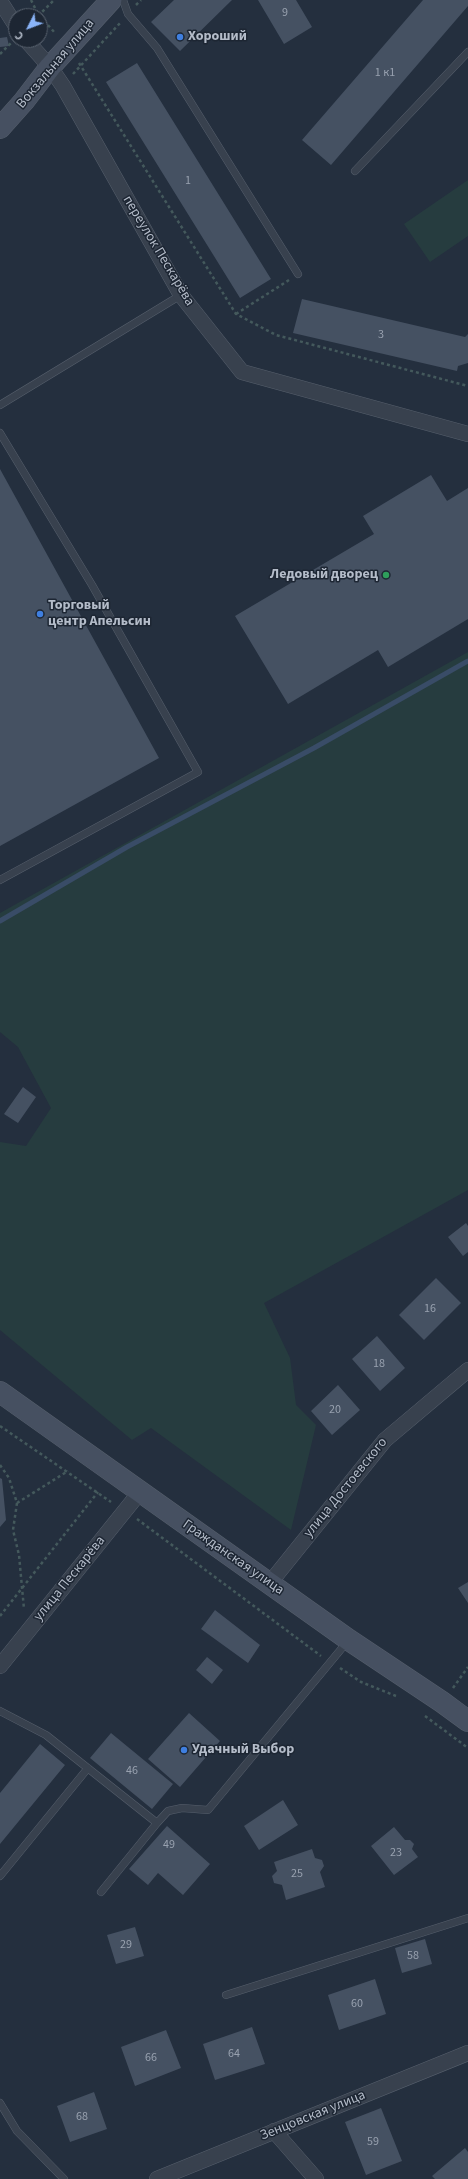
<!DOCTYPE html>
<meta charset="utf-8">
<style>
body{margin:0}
#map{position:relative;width:468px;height:2179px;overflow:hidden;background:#242f3e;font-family:"Source Sans 3",sans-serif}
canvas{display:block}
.north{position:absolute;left:8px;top:8px;width:40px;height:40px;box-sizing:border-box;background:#1d2633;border:1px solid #59626f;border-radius:50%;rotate:228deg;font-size:11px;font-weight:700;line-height:16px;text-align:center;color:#b4bcc9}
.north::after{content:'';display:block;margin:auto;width:14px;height:18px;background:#8ab4f8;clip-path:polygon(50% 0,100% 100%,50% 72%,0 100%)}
</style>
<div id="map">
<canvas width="468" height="2179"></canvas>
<div class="north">С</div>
</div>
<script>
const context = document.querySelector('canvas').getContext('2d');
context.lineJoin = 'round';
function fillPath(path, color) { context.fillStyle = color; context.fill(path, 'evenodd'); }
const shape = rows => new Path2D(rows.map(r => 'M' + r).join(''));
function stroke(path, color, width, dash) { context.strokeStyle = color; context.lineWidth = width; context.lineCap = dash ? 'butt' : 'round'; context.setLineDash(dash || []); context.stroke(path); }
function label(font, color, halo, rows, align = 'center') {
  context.font = font + ' "Source Sans 3",sans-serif'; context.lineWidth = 3; context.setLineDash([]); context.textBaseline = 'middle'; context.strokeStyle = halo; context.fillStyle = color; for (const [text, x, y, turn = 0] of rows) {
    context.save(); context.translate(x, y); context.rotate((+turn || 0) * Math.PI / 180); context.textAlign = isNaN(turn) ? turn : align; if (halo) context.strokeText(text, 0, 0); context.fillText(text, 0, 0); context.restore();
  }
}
fillPath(shape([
 [468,180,468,236,430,262,404,224],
 [468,652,468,1190,264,1303,290,1358,296,1405,316,1425,291,1530,151,1428,132,1440,0,1330,0,1142,26,1146,51,1108,18,1047,0,1032,0,913]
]), '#263c3f');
stroke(shape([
 [0,921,127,847,314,748,468,661]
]), '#394c67', 5);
fillPath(shape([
 [174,0,232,0,180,51,151,22],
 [258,0,296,0,312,27,284,44],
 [423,0,468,0,468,6,331,165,302,140],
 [7,37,9,46,0,47,0,38],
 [137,63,271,279,240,298,106,82],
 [302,299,465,337,468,334,468,363,458,366,457,371,293,333],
 [0,469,159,758,0,846],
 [431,475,447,501,468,488,468,619,388,667,378,650,288,704,235,616,374,534,363,516],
 [23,1087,36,1097,18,1123,4,1114],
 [466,1223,468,1226,468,1252,463,1256,448,1237],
 [436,1278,461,1303,424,1340,399,1315],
 [377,1336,405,1368,380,1391,352,1359],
 [338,1385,360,1410,332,1435,311,1411],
 [0,1478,2,1479,6,1520,0,1527],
 [468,1582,468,1603,458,1588],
 [215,1610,260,1645,248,1663,201,1629],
 [207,1657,223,1670,212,1684,196,1670],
 [189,1713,220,1741,180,1787,148,1759],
 [111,1733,173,1784,152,1809,90,1758],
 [40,1744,65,1765,0,1844,0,1793],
 [283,1800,298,1825,259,1850,244,1826],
 [167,1826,210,1864,183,1895,158,1873,148,1885,129,1869],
 [394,1827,405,1840,410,1840,414,1844,412,1849,418,1857,394,1875,371,1846],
 [312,1849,315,1858,322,1860,324,1866,320,1872,325,1887,286,1900,282,1885,274,1883,272,1876,277,1871,274,1862],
 [135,1927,144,1956,116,1964,107,1935],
 [425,1939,432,1964,402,1973,395,1948],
 [375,1979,386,2014,339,2030,328,1995],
 [252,2027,265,2064,215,2080,203,2044],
 [166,2030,181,2068,135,2086,121,2047],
 [94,2092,107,2129,70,2142,57,2106],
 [381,2108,402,2161,366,2175,345,2122],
 [465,2148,468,2152,468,2179,435,2179,432,2176]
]), '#455162');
const service = shape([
 [123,0,128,14,157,48,298,274],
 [355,171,468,52],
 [0,405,181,295],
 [0,433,92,585,198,772,0,880],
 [0,1711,46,1735,157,1823,101,1892],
 [157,1823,168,1811,182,1808,208,1810,347,1642],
 [0,1876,88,1768],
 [226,1995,468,1918],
 [0,2103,17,2131,64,2179]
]);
const minor = shape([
 [0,1,16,26],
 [26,40,50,67,63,86,181,295,242,372,468,434],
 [269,1584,385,1440,468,1370],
 [0,1666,140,1492],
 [274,2131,316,2179],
 [157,2179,468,2053]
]);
const secondary = shape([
 [0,128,24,101,50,67,111,0],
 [0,1392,349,1640,442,1702,468,1721]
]);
stroke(service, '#565f6c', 8);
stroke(minor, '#565f6c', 16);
stroke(secondary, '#565f6c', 22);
stroke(shape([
 [31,0,39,16],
 [136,5,141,0],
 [38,16,54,0],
 [40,16,55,33],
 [0,54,11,43],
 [79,63,236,314,276,335,468,386],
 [73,74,121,22],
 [236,314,289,280],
 [0,1426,111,1502],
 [0,1465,9,1478,17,1503,13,1530,19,1555,24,1609],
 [17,1503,68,1471],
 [137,1519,321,1656],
 [0,1616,98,1492],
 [340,1668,361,1682,396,1696],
 [453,1688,468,1667],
 [425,1716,468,1748]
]), '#44595c', 2.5, [3, 3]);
stroke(service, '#38414e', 7);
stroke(minor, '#38414e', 15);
stroke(secondary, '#465061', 21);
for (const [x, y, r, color] of [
 [180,37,4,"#3f7fe0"],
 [386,575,4,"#2e9e5b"],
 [40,614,4,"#3f7fe0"],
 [184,1750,4,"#3f7fe0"]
]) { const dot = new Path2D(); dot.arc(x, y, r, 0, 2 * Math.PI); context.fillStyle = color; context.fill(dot); stroke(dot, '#1d2633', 1.5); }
label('12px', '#98a1af', null, [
 ["9",285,13],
 ["1 к1",385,73],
 ["1",188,181],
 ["3",381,335],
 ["16",430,1309],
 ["18",379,1364],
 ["20",335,1410],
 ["46",132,1771],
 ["49",169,1845],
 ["23",396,1853],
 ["25",297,1874],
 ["29",126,1945],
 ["58",413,1956],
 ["60",357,2004],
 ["64",234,2054],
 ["66",151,2058],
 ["68",82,2117],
 ["59",373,2142]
]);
label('bold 14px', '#b4bcc9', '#1d2633', [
 ["Хороший",188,37],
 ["Ледовый дворец",378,575,"right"],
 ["Торговый",48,606],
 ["центр Апельсин",48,622],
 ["Удачный Выбор",192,1750]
], 'left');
label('14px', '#b4bcc9', '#1d2633', [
 ["Вокзальная улица",56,64,-50],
 ["переулок Пескарёва",158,251,59],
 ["улица Достоевского",346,1488,-51],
 ["Гражданская улица",233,1558,35],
 ["улица Пескарёва",70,1579,-51],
 ["Зенцовская улица",313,2116,-22]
]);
</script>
